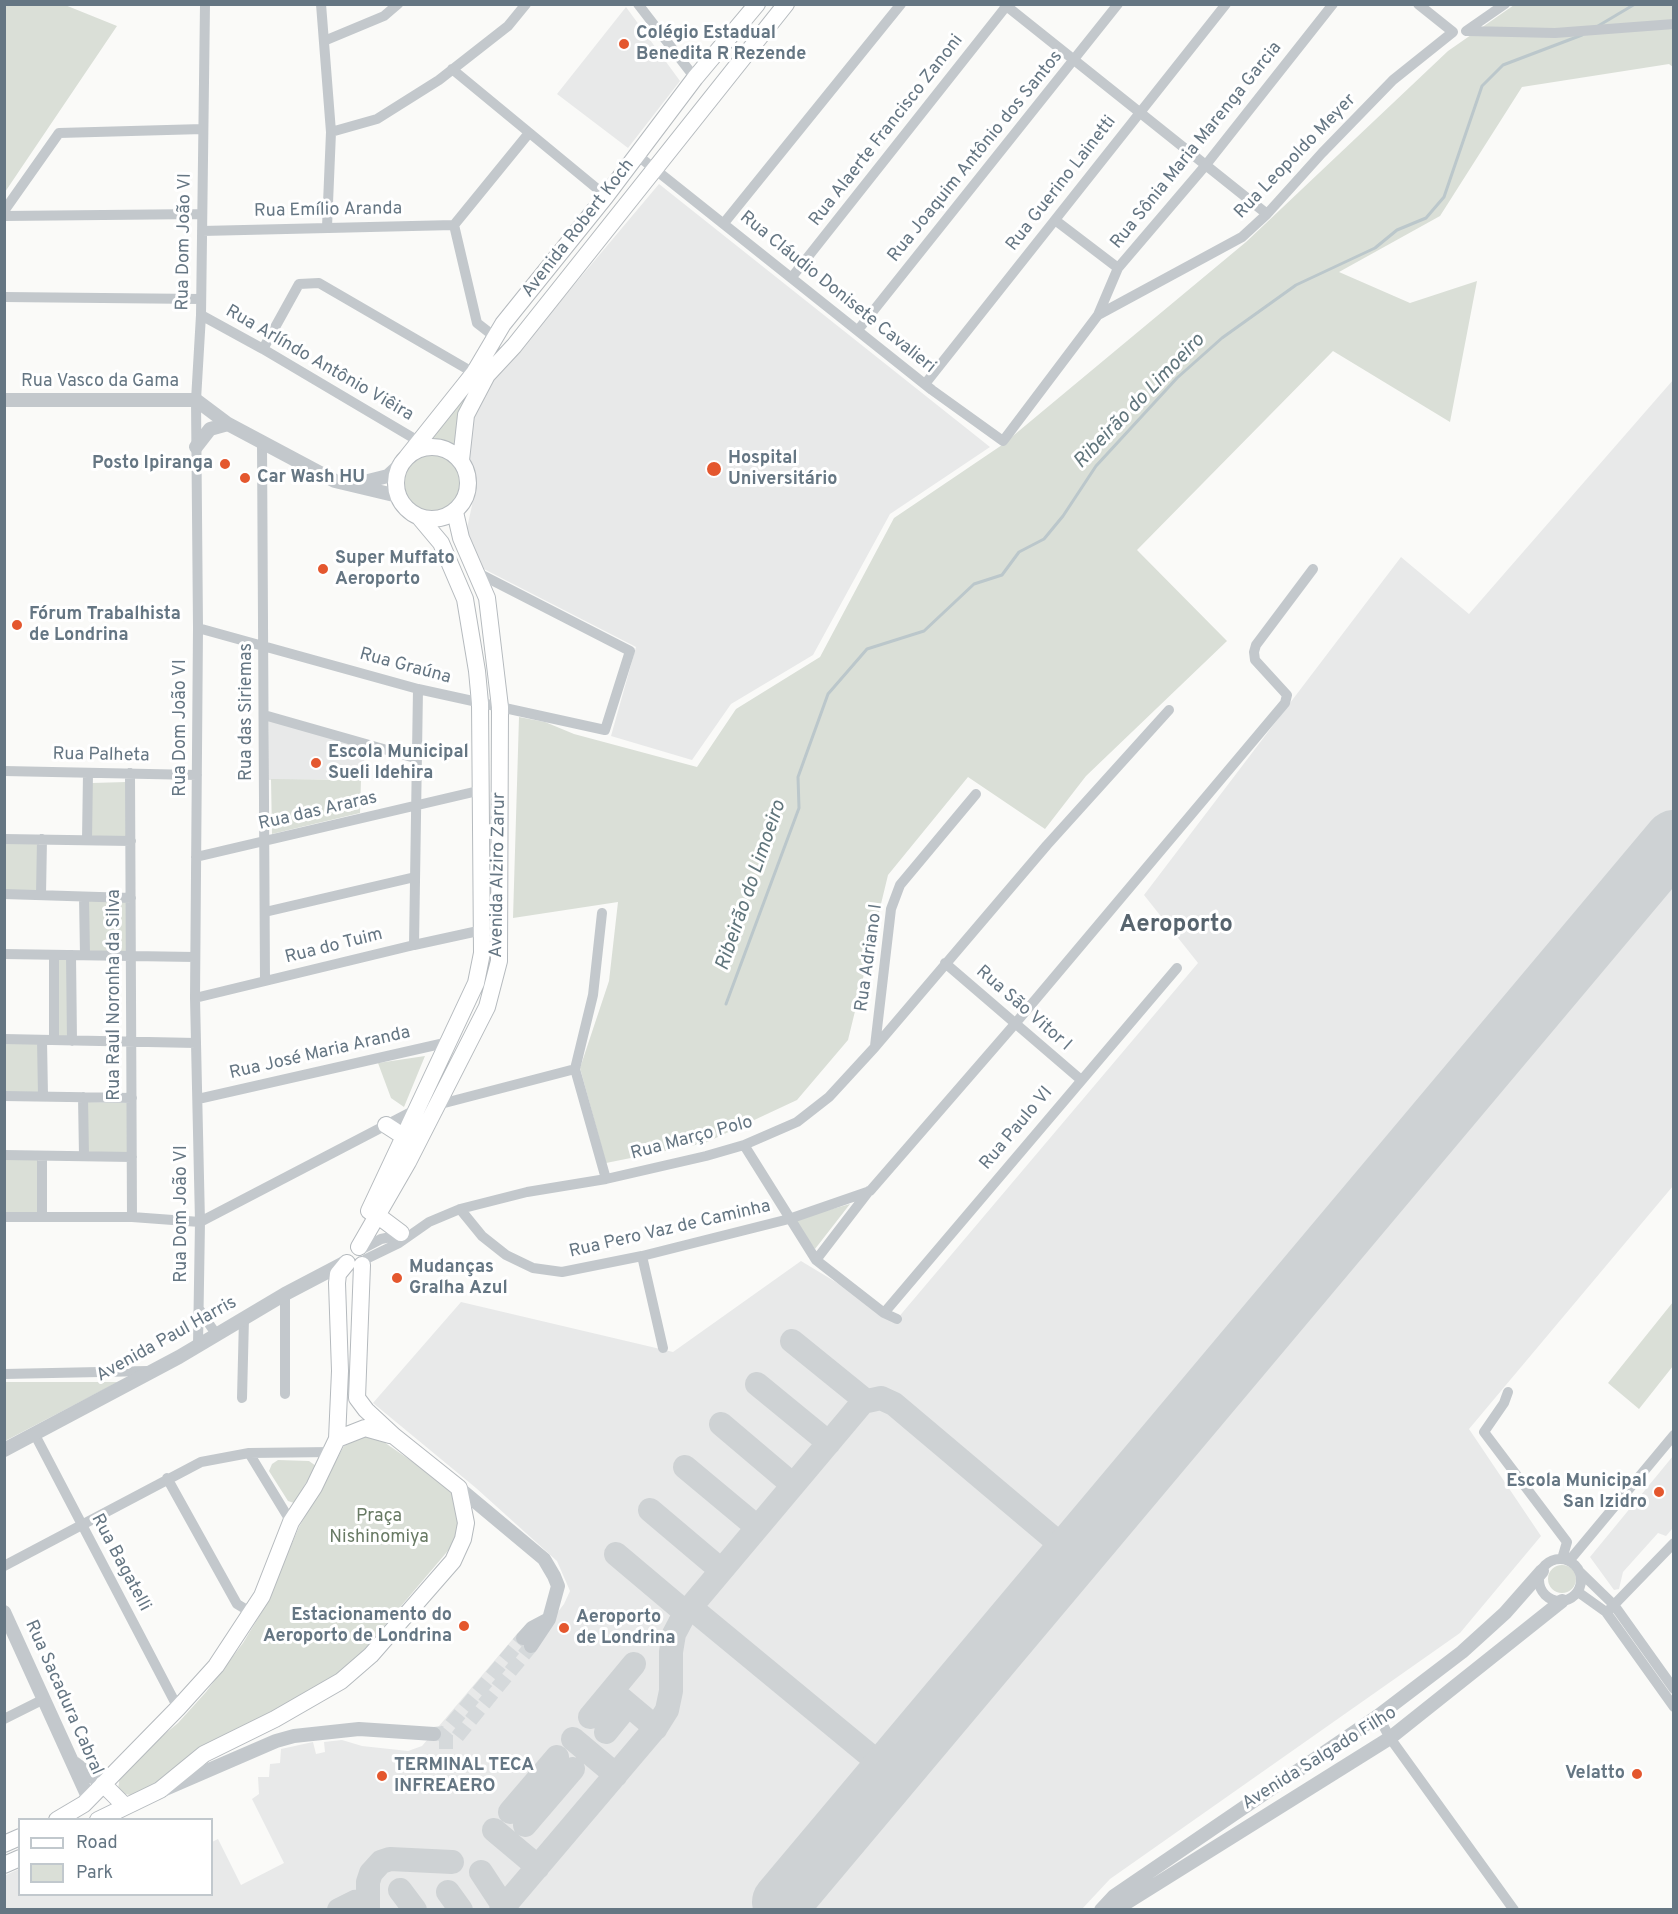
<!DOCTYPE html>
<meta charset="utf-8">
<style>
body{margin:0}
#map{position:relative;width:1678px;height:1914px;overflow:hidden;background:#fafaf8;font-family:Overpass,sans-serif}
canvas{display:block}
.frame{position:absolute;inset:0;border:6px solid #657683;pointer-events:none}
.legend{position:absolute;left:18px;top:1818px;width:195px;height:78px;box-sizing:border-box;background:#fff;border:2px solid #c1c8cd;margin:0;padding:8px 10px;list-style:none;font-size:18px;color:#657683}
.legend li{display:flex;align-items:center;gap:12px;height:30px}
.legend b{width:30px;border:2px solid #c1c8cd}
</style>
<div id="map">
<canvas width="1678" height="1914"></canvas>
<div class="frame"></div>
<ul class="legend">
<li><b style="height:8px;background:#fff"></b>Road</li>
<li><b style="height:16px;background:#dadfd7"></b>Park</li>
</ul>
</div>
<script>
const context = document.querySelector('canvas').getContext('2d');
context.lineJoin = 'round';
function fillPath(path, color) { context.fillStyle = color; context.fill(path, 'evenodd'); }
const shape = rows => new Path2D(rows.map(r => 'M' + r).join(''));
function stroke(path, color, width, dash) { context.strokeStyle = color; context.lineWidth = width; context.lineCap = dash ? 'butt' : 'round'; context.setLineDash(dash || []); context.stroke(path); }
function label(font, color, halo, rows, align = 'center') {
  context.font = font + ' Overpass,sans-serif'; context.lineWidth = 6; context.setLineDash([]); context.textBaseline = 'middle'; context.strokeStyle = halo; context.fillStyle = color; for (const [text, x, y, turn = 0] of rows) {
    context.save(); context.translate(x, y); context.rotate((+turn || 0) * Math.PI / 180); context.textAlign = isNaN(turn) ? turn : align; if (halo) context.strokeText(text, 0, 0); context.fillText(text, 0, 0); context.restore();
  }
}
fillPath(shape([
 [626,7,680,81,628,148,557,94],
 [659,184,990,447,890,514,813,655,731,704,692,760,611,736,636,647,478,566,467,528,475,492,469,460,472,414,479,398],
 [1673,380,1673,1186,1469,1429,1541,1536,1460,1633,1110,1879,1082,1909,5,1910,4,1876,19,1869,20,1894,212,1894,212,1842,218,1839,241,1885,284,1863,252,1799,259,1794,258,1777,269,1777,270,1764,280,1763,281,1749,313,1742,316,1754,325,1752,324,1742,342,1740,362,1746,408,1751,422,1746,517,1634,532,1645,564,1604,570,1591,557,1561,476,1488,373,1403,461,1302,673,1352,801,1261,897,1319,1198,963,1144,895,1401,557,1469,614],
 [269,719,365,747,363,779,268,780],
 [1673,1456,1673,1528,1666,1536,1658,1533,1623,1572,1619,1589,1614,1590,1590,1557]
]), '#e8e9e9');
fillPath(shape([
 [5,4,65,5,117,26,5,192],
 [1514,5,1673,5,1673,67,1669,64,1522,87,1440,216,1339,272,1410,303,1477,281,1450,422,1333,351,1137,550,1227,641,1086,776,1045,829,968,777,888,875,848,1040,797,1100,705,1143,606,1163,580,1068,609,981,618,902,513,918,519,717,545,722,574,734,697,767,736,709,820,657,894,518,1002,445,1246,242,1448,51],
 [498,346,504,350,457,447,438,441,428,442],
 '404 483a29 29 0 1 1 58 0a29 29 0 1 1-58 0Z',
 [271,779,361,780,360,813,272,834],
 [126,782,126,836,91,836,92,783],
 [5,842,39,843,38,892,5,890],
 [87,900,128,901,128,953,88,951],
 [68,958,69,1038,57,1037,57,959],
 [5,1043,39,1043,39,1092,5,1092],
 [425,1056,404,1107,391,1098,378,1063],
 [87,1102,128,1103,127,1153,88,1152],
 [4,1160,38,1160,37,1213,5,1214],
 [850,1204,815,1249,793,1220],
 [1673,1302,1673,1366,1639,1409,1608,1383],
 [5,1382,118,1382,5,1441],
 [364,1435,378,1438,445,1484,456,1500,458,1528,452,1546,346,1671,296,1702,208,1743,138,1796,123,1794,118,1789,120,1776,142,1753,178,1723,206,1692,243,1643,263,1610,299,1527,344,1446],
 [278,1460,309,1461,316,1466,294,1503,288,1501,269,1471,272,1464],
 '1548 1579a14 14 0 1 1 28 0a14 14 0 1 1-28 0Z'
]), '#dadfd7');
stroke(shape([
 [1598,26,1635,4],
 [726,1004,799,808,798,777,828,694,867,649,924,631,974,584,1002,575,1019,552,1044,539,1063,516,1096,466,1177,378,1222,338,1296,285,1375,248,1397,230,1426,218,1444,197,1482,86,1503,65,1582,35]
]), '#bbc7cb', 3);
stroke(shape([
 [792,1341,866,1401],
 [757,1384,829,1443],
 [721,1424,793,1485],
 [685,1467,757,1527],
 [650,1510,721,1570],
 [616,1554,686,1613],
 [690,1607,891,1773],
 [612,1691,656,1728],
 [590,1717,634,1664],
 [606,1732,628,1705],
 [573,1739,616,1775],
 [510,1812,557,1757],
 [525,1825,573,1769],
 [494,1830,538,1867],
 [481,1872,504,1907],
 [400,1890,415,1910],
 [448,1892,461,1910],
 [339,1910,355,1902,366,1910],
 [368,1910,368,1882,371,1873,381,1862,390,1859,452,1862],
 [501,1910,657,1726,667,1710,671,1691,671,1652,674,1634,684,1615,863,1402,881,1398,894,1404,1073,1555]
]), '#ced2d4', 24);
stroke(shape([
 [782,1902,1674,840]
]), '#ced2d4', 60);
stroke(shape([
 [434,1734,444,1733,523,1638],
 [439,1742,453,1742,531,1646]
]), '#d5d9db', 14, [14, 7]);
const primary = shape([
 '396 483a36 36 0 1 1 72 0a36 36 0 1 1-72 0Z',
 [407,457,474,373,503,324,606,196,695,78,757,4],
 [461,460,466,415,487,375,514,346,786,4],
 [386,1125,403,1136],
 [369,1211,476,983,482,953,480,703,477,671,465,599,441,543,420,518],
 [377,1215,401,1233],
 [359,1247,408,1162,487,1007,499,961,500,707,487,598,461,538,455,512],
 [337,1439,365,1428,390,1435],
 [103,1784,125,1806],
 [57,1820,84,1804,178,1708,216,1666,262,1596,291,1522,314,1487,337,1439,340,1371,337,1283,338,1274,347,1263],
 [98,1820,160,1790,204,1754,275,1719,341,1681,371,1655,453,1561,463,1539,466,1523,459,1488,394,1436,366,1410,357,1398,362,1265],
 [4,1844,20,1837],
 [4,1865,20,1858]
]);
stroke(primary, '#b5babe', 18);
stroke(shape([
 [321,4,331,132,327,227],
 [638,4,695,78],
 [1004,4,1267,214],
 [1418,4,1453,32],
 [1466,31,1505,4],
 [1468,31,1555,33,1674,24],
 [324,41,384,16,398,4],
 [452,69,606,196],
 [331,132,377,119,439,80,508,26,526,4],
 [637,155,932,390,1003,441,1098,315,1242,237,1267,214,1322,153,1393,80,1453,32],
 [4,211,59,133,203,129],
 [4,216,202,214],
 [1055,220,1118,268],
 [724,223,901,4],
 [454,225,477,323,495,337],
 [454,225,529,133],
 [202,231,454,225],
 [792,277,1008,4],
 [4,297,201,299],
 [201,315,263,349,420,442],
 [1098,315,1118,268,1205,166,1333,4],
 [858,330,1118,4],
 [263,349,299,284,319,283,474,373],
 [925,384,1226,4],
 [262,443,265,981],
 [198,628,418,689,605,730,630,651,476,572],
 [264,715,415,758],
 [4,771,197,775],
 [130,773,132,1217],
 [4,839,131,841],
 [87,840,88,773],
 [196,857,482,790],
 [4,894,131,898],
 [41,895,42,839],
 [84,897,85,955],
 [265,912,415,877],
 [602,913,593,995,575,1069,606,1179],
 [414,945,418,689],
 [4,954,195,957],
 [71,955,72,1041],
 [945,963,1080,1079],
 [195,998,414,945,501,926],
 [4,1039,196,1043],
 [42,1040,43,1096],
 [54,1040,54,955],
 [875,1046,891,909,900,885,976,794],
 [4,1096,132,1098],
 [83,1097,84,1156],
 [198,1099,449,1042],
 [433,1106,575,1069],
 [744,1145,816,1260,884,1313,897,1319],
 [4,1155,132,1157],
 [460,1209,482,1236,506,1255,533,1268,562,1272,642,1256,789,1219,870,1191,1014,1025,1285,703,1287,695,1255,660,1254,652,1256,645,1313,569],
 [4,1217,132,1217,200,1222,415,1110],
 [42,1217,42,1156],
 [362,1249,381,1239,405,1234],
 [642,1256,663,1348],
 [366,1259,399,1243,429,1222,460,1209,527,1192,606,1179,706,1156,744,1145,797,1122,829,1097,875,1047,1047,845,1169,710],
 [816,1260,869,1191],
 [199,1309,216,1334],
 [884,1313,1177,968],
 [198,1344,200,1222,195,998,198,628,196,400,201,315,205,4],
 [4,1374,148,1371],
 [1508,1392,1504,1403,1484,1432,1567,1542,1562,1559],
 [285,1394,285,1294],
 [242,1398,244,1318],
 [34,1433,178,1708],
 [249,1453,291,1522],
 [167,1478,237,1604,252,1613],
 '1539 1580a21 21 0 1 1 42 0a21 21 0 1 1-42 0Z',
 [1569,1561,1674,1435],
 [4,1566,201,1462,249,1453,332,1452],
 [1579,1571,1614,1605,1674,1689],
 [1578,1592,1606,1612,1674,1707],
 [1609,1610,1674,1543],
 [1378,1716,1390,1738,1514,1910],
 [4,1719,44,1699]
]), '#c3c8cc', 10);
stroke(shape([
 [4,400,196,400,228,424,335,481,398,496],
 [196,447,210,429,228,424],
 [360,483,388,476,400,465],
 [4,1450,179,1357,285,1294,346,1262],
 [459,1488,544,1559,554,1576,558,1586,549,1619,532,1628,523,1638],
 [4,1612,89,1799],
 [531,1646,549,1619],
 [74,1763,103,1784],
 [165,1789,276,1741,294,1736,359,1729,434,1734],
 [1101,1910,1114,1896,1378,1716,1462,1652,1505,1613,1542,1571],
 [1115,1910,1390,1738,1562,1601]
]), '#c3c8cc', 14);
stroke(primary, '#fff', 16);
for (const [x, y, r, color] of [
 [624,44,6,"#e4572e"],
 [225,464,6,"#e4572e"],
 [714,469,8,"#e4572e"],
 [245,478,6,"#e4572e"],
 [323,569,6,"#e4572e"],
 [17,625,6,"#e4572e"],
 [316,763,6,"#e4572e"],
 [397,1278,6,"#e4572e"],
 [1659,1492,6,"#e4572e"],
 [464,1626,6,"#e4572e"],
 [564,1628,6,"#e4572e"],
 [1637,1774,6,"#e4572e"],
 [382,1776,6,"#e4572e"]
]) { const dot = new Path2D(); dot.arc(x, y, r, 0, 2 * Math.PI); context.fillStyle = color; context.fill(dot); stroke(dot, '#fff', 2); }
label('bold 18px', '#657683', '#fff', [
 ["Colégio Estadual",636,34],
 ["Benedita R Rezende",636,55],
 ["Hospital",728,459],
 ["Universitário",728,480],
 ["Posto Ipiranga",213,464,"right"],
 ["Car Wash HU",257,478],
 ["Super Muffato",335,559],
 ["Aeroporto",335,580],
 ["Fórum Trabalhista",29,615],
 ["de Londrina",29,636],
 ["Escola Municipal",328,753],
 ["Sueli Idehira",328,774],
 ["Mudanças",409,1268],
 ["Gralha Azul",409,1289],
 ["Escola Municipal",1647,1482,"right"],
 ["San Izidro",1647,1503,"right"],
 ["Estacionamento do",452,1616,"right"],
 ["Aeroporto de Londrina",452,1637,"right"],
 ["Aeroporto",576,1618],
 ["de Londrina",576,1639],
 ["TERMINAL TECA",394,1766],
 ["INFREAERO",394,1787],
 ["Velatto",1625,1774,"right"]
], 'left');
label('18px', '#657683', '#fff', [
 ["Rua Alaerte Francisco Zanoni",887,131,-52],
 ["Rua Sônia Maria Marenga Garcia",1197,146,-51],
 ["Rua Joaquim Antônio dos Santos",976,157,-51],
 ["Rua Leopoldo Meyer",1296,157,-46],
 ["Rua Guerino Lainetti",1062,184,-52],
 ["Rua Emílio Aranda",328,211,-1],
 ["Avenida Robert Koch",579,229,-52],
 ["Rua Dom João VI",185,242,-89],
 ["Rua Cláudio Donisete Cavalieri",837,293,39],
 ["Rua Arlíndo Antônio Viêira",319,364,30],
 ["Rua Vasco da Gama",100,382],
 ["Rua Graúna",405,667,15],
 ["Rua das Siriemas",247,712,-90],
 ["Rua Dom João VI",181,728,-90],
 ["Rua Palheta",101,756,1],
 ["Rua das Araras",318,812,-13],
 ["Avenida Alziro Zarur",499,875,-89],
 ["Rua do Tuim",334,947,-14],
 ["Rua Adriano I",870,958,-82],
 ["Rua Raul Noronha da Silva",115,995,-90],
 ["Rua São Vitor I",1023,1009,41],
 ["Rua José Maria Aranda",320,1054,-13],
 ["Rua Paulo VI",1017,1129,-50],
 ["Rua Março Polo",692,1139,-15],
 ["Rua Dom João VI",182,1214,-90],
 ["Rua Pero Vaz de Caminha",670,1230,-13],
 ["Avenida Paul Harris",167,1340,-29],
 ["Rua Bagatelli",120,1563,62],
 ["Rua Sacadura Cabral",63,1698,66],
 ["Avenida Salgado Filho",1320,1759,-32]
]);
label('18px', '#687a64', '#fff', [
 ["Praça",379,1517],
 ["Nishinomiya",379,1538]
]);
label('italic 20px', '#60757c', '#fff', [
 ["Ribeirão do Limoeiro",1140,402,-46],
 ["Ribeirão do Limoeiro",752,886,-71]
]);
label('bold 24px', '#57646e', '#fff', [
 ["Aeroporto",1176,926]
]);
</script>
